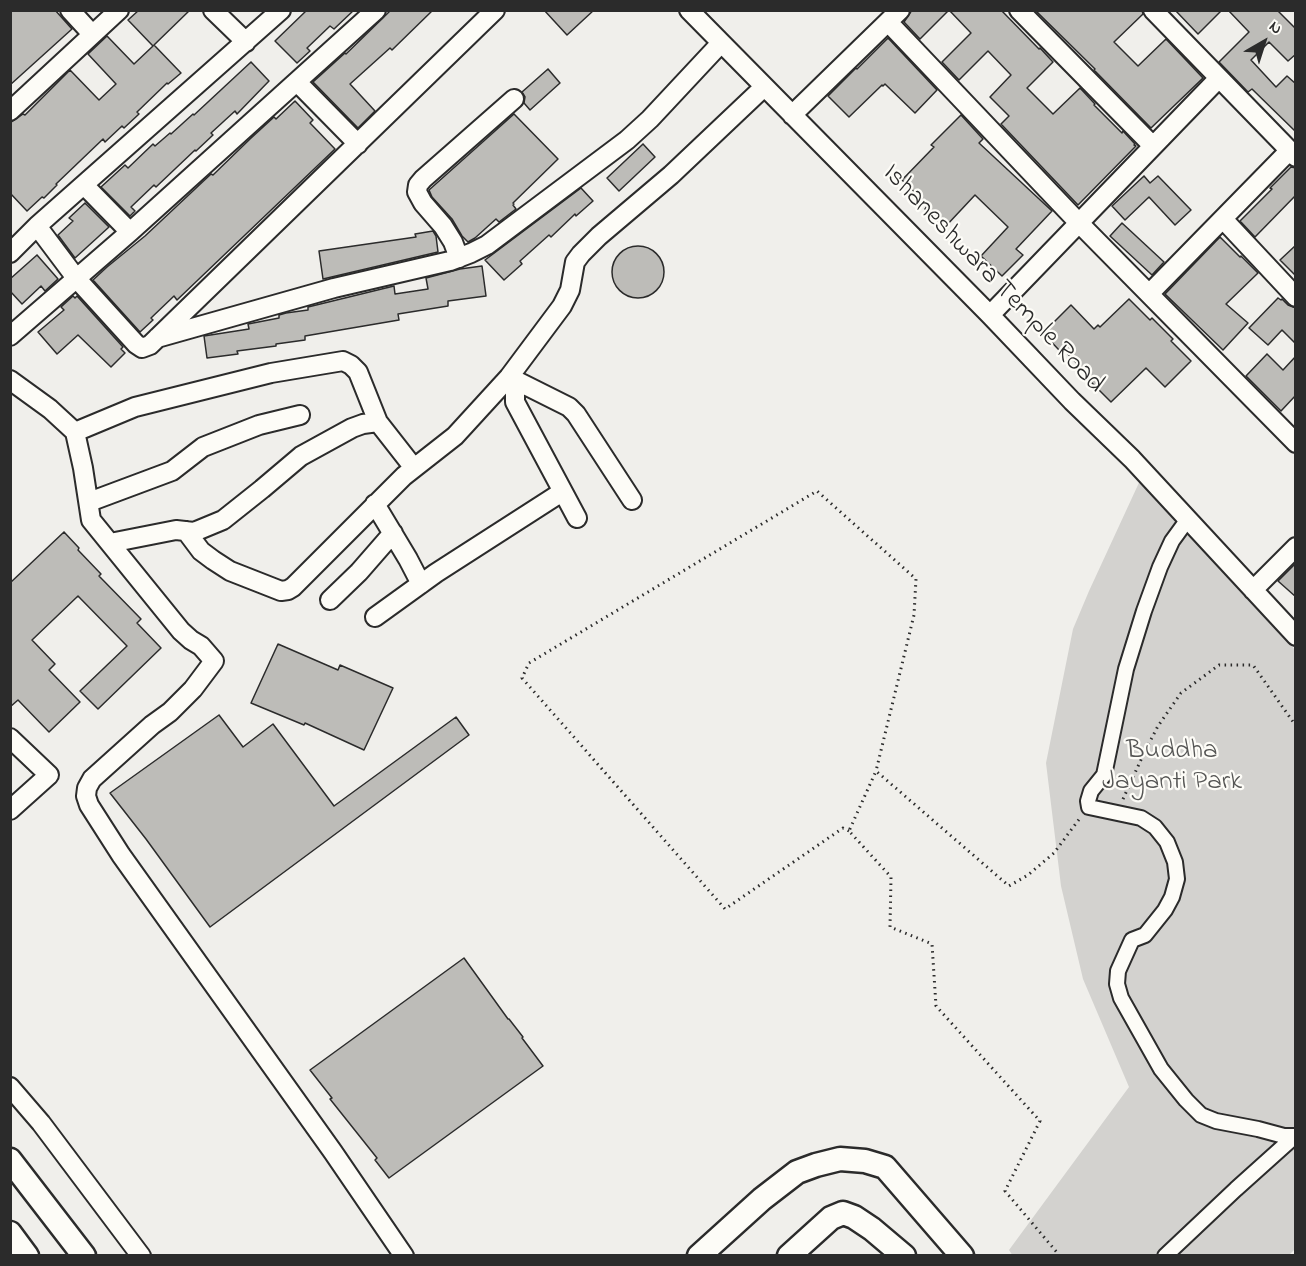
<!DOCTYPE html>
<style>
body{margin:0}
#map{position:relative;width:1306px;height:1266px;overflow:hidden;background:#f0efeb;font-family:"Indie Flower",sans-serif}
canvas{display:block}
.frame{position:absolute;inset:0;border:12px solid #2b2b2b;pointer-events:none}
.north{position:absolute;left:1234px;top:12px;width:60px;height:60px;-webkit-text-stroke:4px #fdfcf7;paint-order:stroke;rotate:39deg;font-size:16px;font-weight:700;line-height:24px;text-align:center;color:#2b2b2b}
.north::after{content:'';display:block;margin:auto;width:21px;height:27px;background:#2b2b2b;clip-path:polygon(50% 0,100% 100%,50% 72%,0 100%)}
</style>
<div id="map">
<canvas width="1306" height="1266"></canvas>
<div class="frame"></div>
<div class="north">N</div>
</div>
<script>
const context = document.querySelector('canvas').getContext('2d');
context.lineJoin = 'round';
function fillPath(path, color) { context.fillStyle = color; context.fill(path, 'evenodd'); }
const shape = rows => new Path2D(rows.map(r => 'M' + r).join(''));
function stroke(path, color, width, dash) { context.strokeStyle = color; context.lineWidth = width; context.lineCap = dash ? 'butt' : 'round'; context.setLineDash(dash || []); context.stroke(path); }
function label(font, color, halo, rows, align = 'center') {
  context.font = font + ' "Indie Flower",sans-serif'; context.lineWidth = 4.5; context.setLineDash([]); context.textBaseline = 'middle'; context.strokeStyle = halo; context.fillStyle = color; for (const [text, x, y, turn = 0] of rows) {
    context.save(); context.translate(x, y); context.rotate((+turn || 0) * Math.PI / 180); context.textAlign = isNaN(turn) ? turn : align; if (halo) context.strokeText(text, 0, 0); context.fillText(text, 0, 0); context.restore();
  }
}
fillPath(shape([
 [1143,474,1295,650,1295,1249,1288,1256,1013,1256,1009,1250,1129,1087,1083,979,1061,886,1046,763,1073,629,1089,591]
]), '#d3d2cf');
const building = shape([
 [10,10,55,10,72,29,10,85,10,10],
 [139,10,190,10,154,45,181,73,168,84,167,83,137,112,139,114,124,128,122,126,105,142,103,139,56,184,57,185,44,198,42,197,27,211,10,193,10,123,23,114,25,115,70,70,99,100,116,84,88,54,107,36,134,64,153,46,128,20,139,10],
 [307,10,354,10,334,29,330,26,307,48,310,51,297,63,275,41,307,10],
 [391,10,433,10,392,50,390,48,350,84,375,111,358,128,313,82,345,53,346,54,391,10],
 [544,10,594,10,567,35,544,10],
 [912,10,949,10,920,39,904,22,912,10],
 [949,10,1001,10,1039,49,1040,48,1053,62,1027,88,1053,114,1080,88,1095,104,1094,105,1122,133,1123,131,1135,144,1134,145,1136,146,1078,205,1001,124,1009,116,990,97,1011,75,988,51,959,80,942,62,971,33,949,10],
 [1035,10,1142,10,1143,14,1114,42,1138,66,1166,39,1203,78,1151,128,1094,70,1095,69,1035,10],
 [1175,10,1222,10,1198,34,1175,10],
 [1228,10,1277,10,1296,29,1296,54,1288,61,1269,42,1251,60,1276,87,1287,76,1296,84,1296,132,1252,89,1248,92,1219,62,1249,32,1228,10],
 [888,38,937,90,915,113,885,84,883,86,882,85,849,117,828,96,856,68,857,69,888,38],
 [251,62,269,81,237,114,235,111,211,133,213,135,196,151,195,150,156,187,154,185,131,207,135,211,130,216,101,187,125,165,128,168,153,144,155,146,170,133,171,134,193,114,194,115,251,62],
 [548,69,560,83,530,110,524,103,525,97,522,92,548,69],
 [295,101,313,120,310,123,335,149,177,300,174,296,151,318,153,320,140,332,93,280,107,267,145,236,211,174,213,175,250,139,274,117,276,119,295,101],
 [514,114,558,159,513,203,514,204,513,205,516,209,499,222,496,219,475,238,468,242,462,236,452,219,432,197,429,190,514,114],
 [961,115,983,139,979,143,1052,211,1016,249,1023,255,1002,276,981,256,1008,227,975,195,945,227,925,209,928,205,902,180,934,147,931,145,961,115],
 [643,144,655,157,619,191,607,178,643,144],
 [1291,167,1296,168,1296,195,1255,237,1240,221,1272,189,1270,188,1291,167],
 [1144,176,1150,183,1158,176,1191,210,1175,225,1149,197,1125,220,1112,206,1144,176],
 [581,188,593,201,576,216,575,214,551,237,549,235,520,261,522,264,504,280,485,260,581,188],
 [85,203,109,227,75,258,58,235,73,221,69,218,85,203],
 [1122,223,1164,262,1152,275,1110,236,1122,223],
 [433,231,436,236,438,252,323,279,319,251,416,237,415,234,433,231],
 [1220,237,1240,257,1241,256,1258,273,1226,304,1248,323,1223,350,1165,294,1220,237],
 [1296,245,1296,276,1280,260,1296,245],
 '612 272a26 26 0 1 1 52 0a26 26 0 1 1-52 0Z',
 [37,255,58,279,45,291,41,286,22,304,10,291,10,279,37,255],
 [482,266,486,296,448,301,448,306,398,314,399,320,305,336,305,340,276,344,276,346,237,351,238,354,207,358,204,336,249,329,248,324,279,318,279,315,286,313,308,310,308,307,394,286,395,294,428,289,426,278,460,269,482,266],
 [73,296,75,298,77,296,123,347,121,349,125,353,111,367,78,335,57,354,38,332,64,310,61,307,73,296],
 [1278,298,1281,300,1282,299,1288,305,1296,308,1296,344,1282,330,1268,345,1249,328,1278,298],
 [1129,299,1150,320,1152,318,1173,339,1171,341,1191,361,1165,387,1146,368,1111,402,1090,381,1092,379,1062,348,1059,350,1043,333,1071,305,1094,329,1098,325,1100,327,1129,299],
 [1267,354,1283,370,1296,356,1296,395,1281,411,1246,376,1267,354],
 [64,532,79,548,78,550,101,574,99,576,141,619,137,623,161,648,98,709,80,691,127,646,78,596,32,640,55,664,49,670,80,702,49,732,18,700,10,707,10,583,64,532],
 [1296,563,1296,597,1278,581,1296,563],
 [278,644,338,670,340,665,393,688,364,750,305,723,304,725,251,703,278,644],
 [219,715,243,747,273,724,334,806,456,717,469,735,210,927,146,839,110,793,219,715],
 [464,958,508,1019,509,1019,523,1037,522,1038,543,1066,389,1178,375,1160,377,1158,330,1099,332,1098,310,1070,464,958]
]);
fillPath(building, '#bdbcb8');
stroke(building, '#2b2b2b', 1.5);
const pedestrian = shape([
 [1188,519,1172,541,1160,567,1144,611,1126,669,1104,775,1091,791,1088,801,1089,807,1141,818,1155,827,1167,842,1175,862,1177,879,1172,897,1165,910,1145,935,1132,940,1118,971,1117,984,1121,998,1161,1069,1186,1100,1201,1115,1216,1121,1258,1129,1284,1136,1296,1136],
 [1165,1256,1236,1189,1295,1136]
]);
const minor = shape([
 [70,10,92,34],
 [213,10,246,42],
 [689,10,990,315,1072,401,1132,459,1296,636],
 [1019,10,1153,146],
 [1153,10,1296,157],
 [888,22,1079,223,1296,443],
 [297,82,358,144],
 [10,111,119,10],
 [792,115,900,10],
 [84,185,130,232],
 [1223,219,1296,297],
 [37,226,76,278,136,344,142,348,150,345,495,10],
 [10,253,37,226,281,10],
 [459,258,453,242,443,226,423,203,417,192,418,185,423,179,514,99],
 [1149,294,1289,151],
 [990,315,1219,78],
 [10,336,130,232,376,10],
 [157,338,334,288,450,261,471,253,487,245,627,140,650,119,721,43],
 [509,377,569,407,576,414,632,500],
 [10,380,50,409,75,432,83,468,91,520,181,631,191,640,201,646,214,661,193,689,170,712,152,725,92,779,87,788,86,796,89,805,121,855,333,1152,404,1256],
 [517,382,515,393,515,402,577,518],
 [75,432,135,407,271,373,343,361,351,365,358,372,378,422,414,468],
 [89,502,172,471,203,447,259,425,300,415],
 [375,504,408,559,421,584],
 [186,531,201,551,213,560,230,571,281,591,288,590,293,587,404,476,455,436,509,377,562,306,570,290,575,262,581,254,599,236,671,175,764,87],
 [110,543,176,530,194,532,223,520,262,489,301,456,352,428,363,424,378,422],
 [1253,590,1296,547],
 [330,600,359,572,393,533],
 [375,617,436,573,562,492],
 [10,738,49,775,10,810],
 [10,1087,41,1123,141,1256]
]);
const tertiary = shape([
 [10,1160,84,1256],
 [10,1233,27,1256],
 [699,1256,762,1199,797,1172,816,1165,840,1159,865,1161,885,1167,962,1256],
 [789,1256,831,1218,843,1213,854,1217,872,1229,904,1256]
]);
stroke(pedestrian, '#2b2b2b', 18);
stroke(minor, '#2b2b2b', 22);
stroke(tertiary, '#2b2b2b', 27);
stroke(shape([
 [1123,799,1145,751,1158,726,1181,693,1219,665,1253,665,1296,726],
 [849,831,843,828,725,909,522,678,529,663,817,491,916,579,914,615,876,771],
 [1060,1256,1005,1191,1040,1121,936,1006,932,944,890,927,891,877,849,831,876,771,1009,886,1028,875,1054,853,1080,818]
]), '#2b2b2b', 3, [1.5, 4.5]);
stroke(pedestrian, '#fdfcf7', 14);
stroke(minor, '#fdfcf7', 18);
stroke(tertiary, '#fdfcf7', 22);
label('27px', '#2b2b2b', '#fdfcf7', [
 ["Ishaneshwara Temple Road",992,280,46]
]);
label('27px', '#555554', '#fdfcf7', [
 ["Buddha",1172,753],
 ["Jayanti Park",1172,784]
]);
</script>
